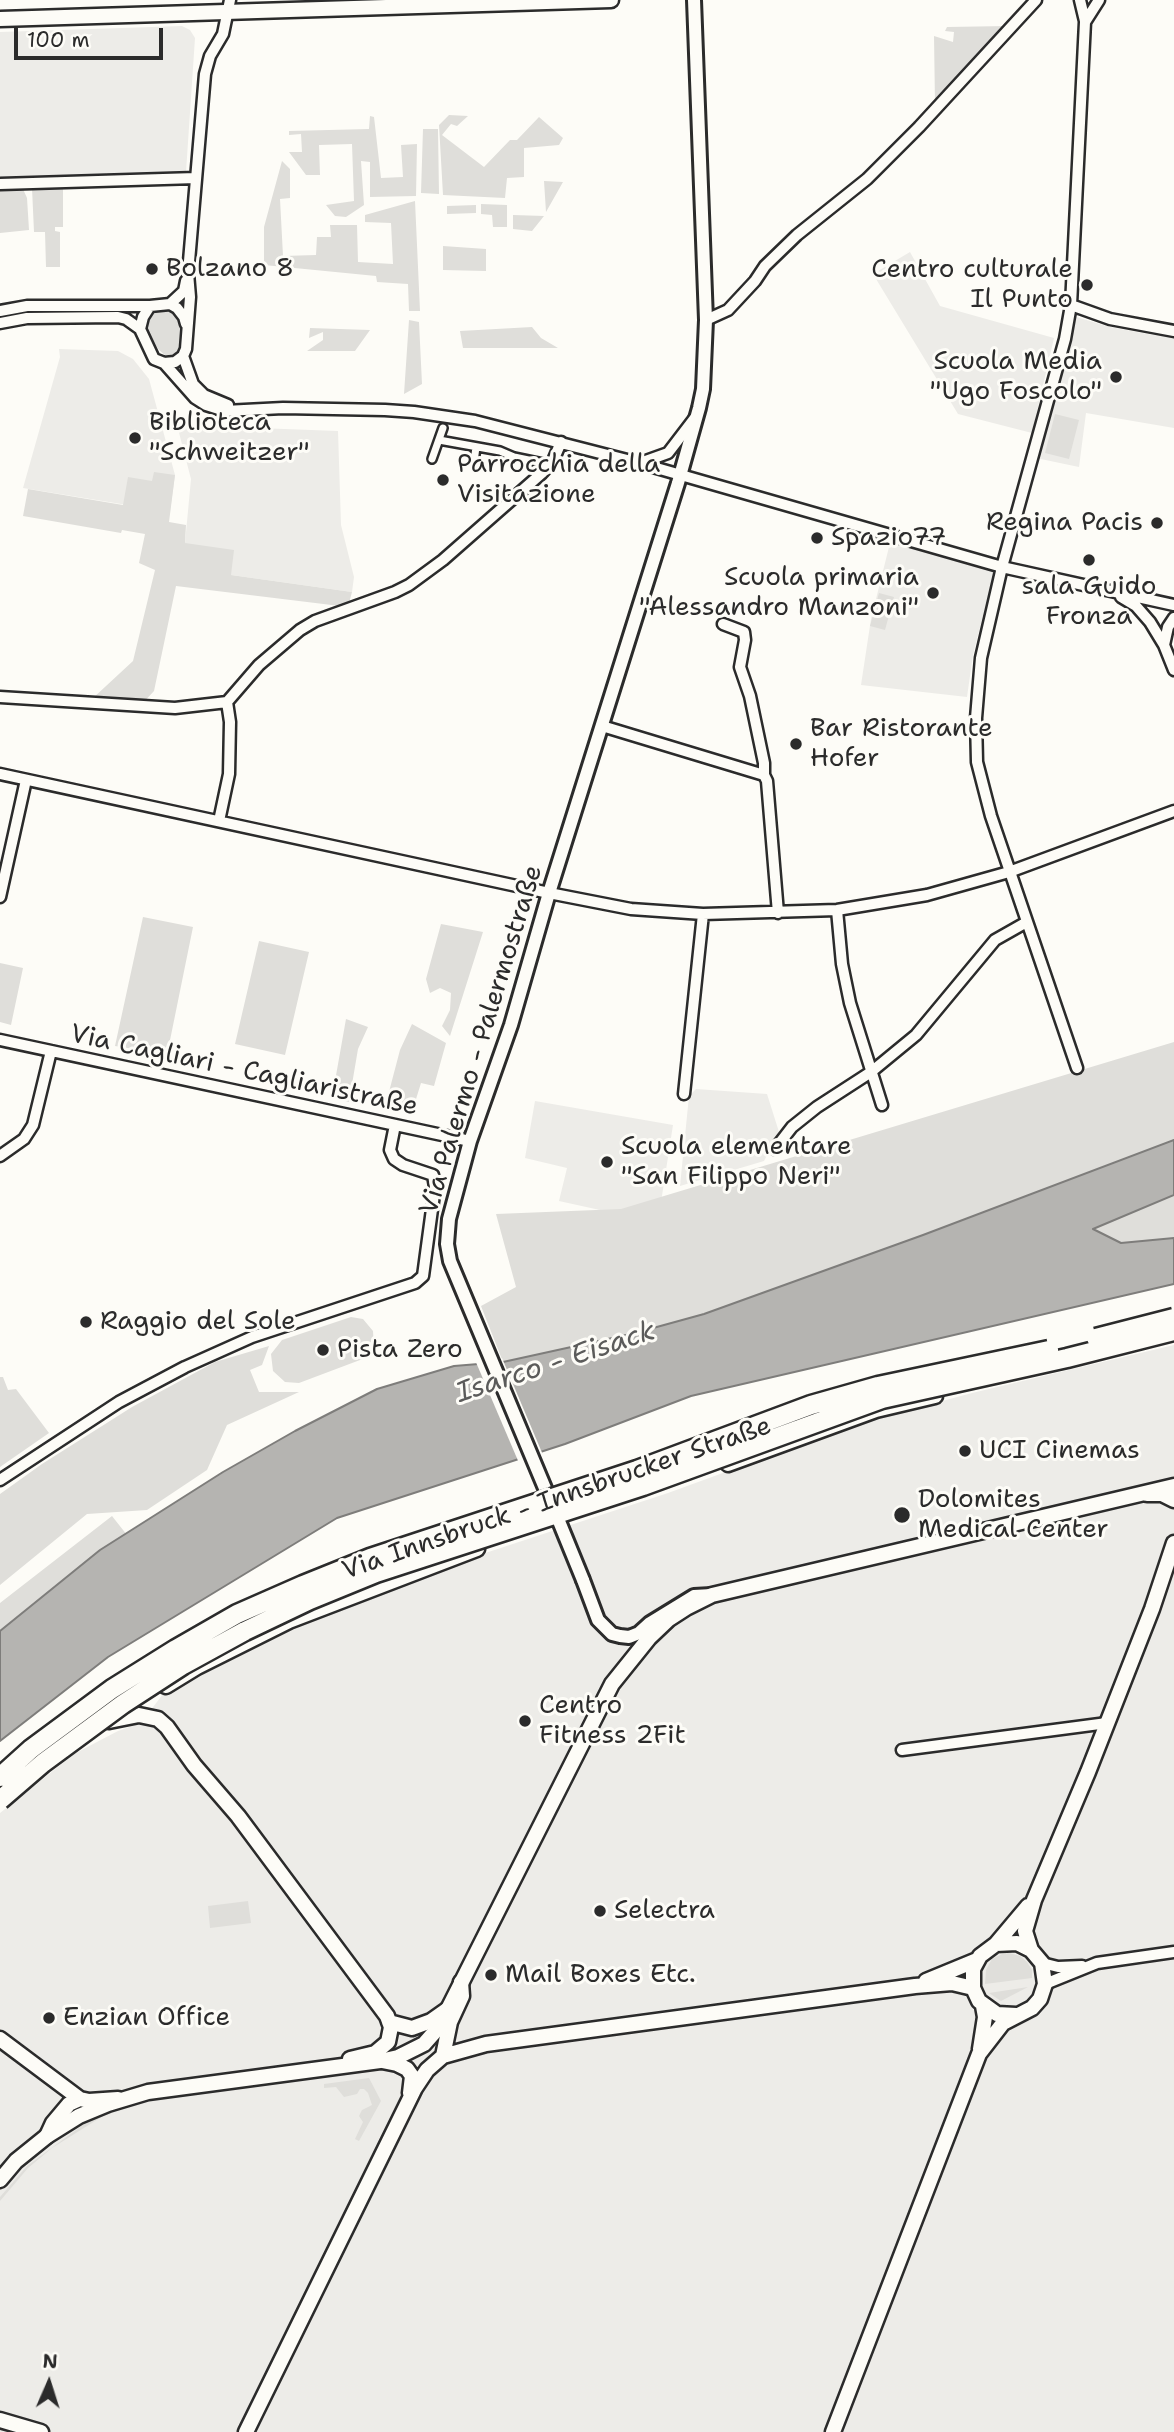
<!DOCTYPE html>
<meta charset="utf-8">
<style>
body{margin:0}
#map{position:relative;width:1174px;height:2432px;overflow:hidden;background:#fdfcf7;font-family:"Shantell Sans",sans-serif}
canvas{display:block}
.north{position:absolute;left:14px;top:2348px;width:70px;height:70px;-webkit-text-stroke:5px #fdfcf7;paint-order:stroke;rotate:3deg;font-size:19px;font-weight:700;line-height:28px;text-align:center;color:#2b2b2b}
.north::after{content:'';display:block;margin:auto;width:24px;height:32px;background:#2b2b2b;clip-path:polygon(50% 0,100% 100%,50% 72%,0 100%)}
.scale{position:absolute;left:14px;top:28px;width:149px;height:32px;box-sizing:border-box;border:4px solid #2b2b2b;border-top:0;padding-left:9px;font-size:21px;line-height:24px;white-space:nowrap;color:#2b2b2b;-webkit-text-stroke:5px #fdfcf7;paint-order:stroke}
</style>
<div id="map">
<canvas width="1174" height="2432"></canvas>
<div class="north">N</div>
<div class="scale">100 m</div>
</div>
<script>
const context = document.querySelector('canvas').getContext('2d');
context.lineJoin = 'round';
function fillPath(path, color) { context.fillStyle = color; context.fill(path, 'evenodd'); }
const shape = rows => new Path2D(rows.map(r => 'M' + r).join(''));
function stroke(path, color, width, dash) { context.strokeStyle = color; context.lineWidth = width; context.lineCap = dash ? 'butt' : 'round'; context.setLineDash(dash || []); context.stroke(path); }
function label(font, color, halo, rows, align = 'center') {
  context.font = font + ' "Shantell Sans",sans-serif'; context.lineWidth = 6; context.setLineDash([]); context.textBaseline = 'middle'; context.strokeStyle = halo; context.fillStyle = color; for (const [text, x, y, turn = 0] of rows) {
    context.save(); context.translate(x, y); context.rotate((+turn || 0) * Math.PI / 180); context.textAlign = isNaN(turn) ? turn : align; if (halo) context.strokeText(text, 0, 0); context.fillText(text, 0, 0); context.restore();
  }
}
fillPath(shape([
 [182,26,190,30,195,38,186,172,0,177,0,32],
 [910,252,940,306,1054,338,1032,433,958,414,873,274],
 [1073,316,1110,327,1153,335,1174,336,1174,428,1086,413,1079,467,1036,458],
 [59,349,118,351,133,359,149,379,175,475,170,512,23,488,60,357],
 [177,425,338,431,341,525,354,577,352,592,231,575,185,543,191,479],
 [891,539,995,568,973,655,967,697,861,685,871,619],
 [696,1089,767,1094,779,1132,764,1161,680,1186,689,1096],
 [535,1101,673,1125,661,1202,618,1214,559,1201,567,1168,525,1158],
 [1174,1345,1174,2432,0,2432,0,1813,74,1754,118,1731,141,1723,163,1694,293,1625,458,1562,668,1493,857,1424,972,1393]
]), '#edece8');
fillPath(shape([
 [1008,26,935,104,934,36,953,42,954,32,945,31,947,27],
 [449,115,468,116,457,126,451,124,442,135,484,167,510,140,517,140,539,117,563,138,559,145,524,148,524,177,507,178,505,198,443,195,439,125],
 [370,116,374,117,381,178,403,177,401,145,417,144,416,196,370,197,370,162,361,161,364,205,346,217,335,216,326,205,354,201,352,144,319,145,320,175,306,175,289,152,302,152,301,134,289,135,289,131,369,129],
 [423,129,438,129,439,194,421,193],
 [282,161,290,169,290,198,280,199,283,256,316,255,317,237,331,237,330,225,357,225,358,262,393,264,391,223,365,222,365,215,415,201,420,311,409,311,408,284,377,282,376,276,264,265,264,227],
 [544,181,563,182,546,212],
 [63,187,63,227,55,227,55,231,60,232,60,267,46,267,45,232,34,232,32,188],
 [23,189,27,198,29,230,0,233,0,190],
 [481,204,507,205,507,227,493,227,492,215,481,214],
 [476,205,476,213,447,214,447,206],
 [513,215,544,216,532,231,513,229],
 [443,246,486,249,486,271,443,270],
 [162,309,172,310,179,316,182,323,182,347,180,354,173,357,167,357,158,349,147,331,148,320,154,311],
 [409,320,419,322,422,384,404,394],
 [532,327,541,338,558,348,463,348,460,331],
 [310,328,370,330,355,351,307,351,323,340,323,332,309,338],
 [1055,414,1079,420,1069,459,1045,453],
 [154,472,175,475,169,522,186,525,185,543,234,550,231,575,352,592,348,607,176,586,154,691,142,704,92,699,133,661,155,570,139,563,145,534,122,530,121,533,23,516,28,489,123,505,128,477,152,481],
 [879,593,894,597,885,630,870,626],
 [143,917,193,927,167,1055,115,1046],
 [441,924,483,932,450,1036,442,1026,450,1010,451,993,440,988,430,993,426,979],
 [259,941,309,952,285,1055,235,1044],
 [0,963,23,968,11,1025,0,1022],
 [346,1019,368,1027,358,1049,349,1102,332,1098],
 [412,1024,446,1043,434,1086,421,1083,412,1112,385,1107,400,1050],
 [1174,1042,1174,1140,923,1235,704,1314,635,1333,503,1362,481,1306,516,1287,496,1214,621,1209],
 [1174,1195,1174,1238,1121,1243,1092,1229],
 [351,1317,363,1319,373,1331,374,1349,368,1357,299,1383,285,1382,273,1371,271,1354,282,1340],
 [269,1346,262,1365,250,1370,259,1392,299,1392,227,1425,207,1470,147,1510,87,1514,0,1585,0,1494,42,1464,132,1407,215,1362],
 [0,1377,3,1377,8,1390,16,1389,49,1433,0,1467],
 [112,1516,127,1535,100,1550,0,1631,0,1603],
 [248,1901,251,1923,210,1928,208,1906],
 [1009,1953,1020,1956,1027,1962,1032,1970,1032,1978,985,1984,986,1970,992,1959,1002,1954],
 [1028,1987,1001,2001,989,1993],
 [369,2078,381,2101,359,2141,355,2139,363,2122,359,2116,362,2110,372,2105,368,2093,364,2089,360,2089,357,2094,344,2097,336,2087,324,2088,324,2084],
 [103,2114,103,2116,52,2148,28,2168,0,2201,0,2197,27,2166,87,2122]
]), '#dfdeda');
const water = shape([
 [1174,1140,1174,1195,1093,1229,1121,1243,1174,1238,1174,1284,691,1396,565,1444,337,1518,108,1657,0,1741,0,1631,100,1550,223,1472,295,1431,377,1389,454,1366,503,1362,635,1333,704,1314,923,1235,1174,1140]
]);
fillPath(water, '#b5b4b1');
stroke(water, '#7e7d7b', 2);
fillPath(shape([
 [502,1358,543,1455,519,1463,475,1360]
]), '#fdfcf7');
const pedestrian = shape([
 [439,440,500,451,514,457,543,463],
 [432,459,443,428],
 [474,462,476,447]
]);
const minor = shape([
 [1080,0,1085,21],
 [0,184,196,178],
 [170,304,184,291,186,281],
 [1071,305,1110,319,1174,331],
 [150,306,143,317,140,329,154,359,164,363,175,362,183,356],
 [0,311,27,306,150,306,170,304,177,308,184,317,186,324],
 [706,320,728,310,755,281,765,266,797,235,867,179,919,127,1036,0],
 [0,323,27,318,118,317,126,319,140,329],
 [183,356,186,349,190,297,188,273,205,74,210,56,223,34,230,0],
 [183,356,193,384,204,395,228,405],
 [164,363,195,398,206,405,225,411,283,408,385,410,414,412,475,421,639,463,1002,567,1174,605],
 [640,463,668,453,694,419],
 [1121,597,1136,606,1150,622,1164,645,1174,670],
 [723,624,744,632,745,640,740,667,750,696,764,763,764,775],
 [1164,645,1168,627,1174,618],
 [0,697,175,708,227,702,259,665,300,630,315,621,395,592,409,585,443,560,542,473,553,461,561,442],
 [602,726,764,775,767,781,778,913],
 [0,774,549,893,631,909,703,914,837,910,927,895,1009,872,1174,811],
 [219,821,229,774,230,722,227,702],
 [0,897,26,780],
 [837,910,842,964,850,1003,882,1105],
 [0,1040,470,1141],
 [1077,1068,991,816,977,762,976,718,981,658,1002,567,1065,339,1071,305,1085,22,1099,0],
 [684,1094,703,914],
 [775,1149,792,1127,817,1107,871,1072,916,1035,995,940,1025,923],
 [0,1156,24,1139,33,1125,51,1051],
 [0,1480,119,1402,185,1367,252,1337,415,1283,423,1276,435,1187,433,1175,403,1165,394,1159,390,1150,395,1125],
 [902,1750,1107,1723],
 [1042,1963,1058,1967,1082,1966],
 [1045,1984,1097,1963,1174,1952]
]);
const tertiary = shape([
 [552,1505,450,1261,447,1244,449,1219,470,1141,511,1025,549,893,678,483,699,408,703,389,706,320,694,0],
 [583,1580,598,1620,612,1634,620,1636,629,1637,639,1633,650,1623,694,1596,712,1595]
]);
const secondary = shape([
 [1147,1494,1162,1494,1174,1500],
 [109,1721,139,1715,158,1719,167,1727,194,1765,238,1816,387,2016,391,2027,388,2042,375,2053,350,2059],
 [1031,1950,1025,1931,1034,1900,1088,1772,1152,1609,1174,1543],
 [926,1981,977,1960],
 [1016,2015,997,2014,979,2001,973,1988,973,1969,980,1956,996,1944,1028,1906],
 [389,2022,412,2028,431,2021,448,2009],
 [0,2039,80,2099,89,2101,118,2099],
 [980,2049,985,2017,983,2006],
 [443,2056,450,2022,462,1996,461,1982],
 [382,2061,397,2064,407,2069,412,2076,410,2093],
 [47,2136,53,2123,69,2104,80,2099],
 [0,2420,41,2432],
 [246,2432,415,2088,427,2070,443,2056,486,2044,915,1986,952,1983,973,1988],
 [833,2432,979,2054,1003,2023,1032,2008,1040,1999,1045,1984,1042,1963,1031,1950,1017,1943,996,1944]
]);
const primary = shape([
 [0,19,611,0],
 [728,1464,876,1410,935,1396],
 [166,1686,197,1667,289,1621,477,1549],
 [0,2180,16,2161,47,2136,79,2116,108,2104,148,2092,380,2061,398,2057,424,2044,439,2027,612,1684,649,1638,669,1619,686,1608,712,1595,1174,1486]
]);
stroke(pedestrian, '#2b2b2b', 12);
stroke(minor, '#2b2b2b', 15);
stroke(tertiary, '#2b2b2b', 18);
stroke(secondary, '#2b2b2b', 19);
stroke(primary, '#2b2b2b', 19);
stroke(pedestrian, '#fdfcf7', 7);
stroke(minor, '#fdfcf7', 10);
stroke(tertiary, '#fdfcf7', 12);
stroke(secondary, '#fdfcf7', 14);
stroke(primary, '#fdfcf7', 14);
const tertiaryBridge = shape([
 [554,1509,583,1580]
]);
const motorwayBridge = shape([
 [1096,1338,1174,1318],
 [0,1777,31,1749,112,1689,176,1649,237,1614,303,1585,370,1558,637,1470,811,1405,878,1386,1049,1350],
 [0,1800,43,1763,123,1704,183,1665,245,1631,310,1600,376,1573,643,1486,882,1399,1067,1358,1174,1331]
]);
stroke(tertiaryBridge, '#2b2b2b', 18, []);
stroke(motorwayBridge, '#2b2b2b', 23, []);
stroke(tertiaryBridge, '#fdfcf7', 12);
stroke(motorwayBridge, '#fdfcf7', 18);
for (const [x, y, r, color] of [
 [152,269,7,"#2b2b2b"],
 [1087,285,7,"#2b2b2b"],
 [1116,377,7,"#2b2b2b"],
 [135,438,7,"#2b2b2b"],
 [443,480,7,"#2b2b2b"],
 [1157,523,7,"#2b2b2b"],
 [817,538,7,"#2b2b2b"],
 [1089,560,7,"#2b2b2b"],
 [933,593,7,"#2b2b2b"],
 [796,744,7,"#2b2b2b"],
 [607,1162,7,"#2b2b2b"],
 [86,1322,7,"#2b2b2b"],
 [323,1350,7,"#2b2b2b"],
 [965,1451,7,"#2b2b2b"],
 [902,1515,9,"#2b2b2b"],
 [525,1721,7,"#2b2b2b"],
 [600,1911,7,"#2b2b2b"],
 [491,1975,7,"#2b2b2b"],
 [49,2018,7,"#2b2b2b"]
]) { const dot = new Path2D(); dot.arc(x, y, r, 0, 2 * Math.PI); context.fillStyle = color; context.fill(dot); stroke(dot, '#fdfcf7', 2.5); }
label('26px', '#2b2b2b', '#fdfcf7', [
 ["Bolzano 8",166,269],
 ["Centro culturale",1073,270,"right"],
 ["Il Punto",1073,300,"right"],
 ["Scuola Media",1102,362,"right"],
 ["\"Ugo Foscolo\"",1102,392,"right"],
 ["Biblioteca",149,423],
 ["\"Schweitzer\"",149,453],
 ["Parrocchia della",457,465],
 ["Visitazione",457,495],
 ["Regina Pacis",1143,523,"right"],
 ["Spazio77",831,538],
 ["Scuola primaria",919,578,"right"],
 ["\"Alessandro Manzoni\"",919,608,"right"],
 ["sala Guido",1089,587,"center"],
 ["Fronza",1089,617,"center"],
 ["Bar Ristorante",810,729],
 ["Hofer",810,759],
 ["Scuola elementare",621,1147],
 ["\"San Filippo Neri\"",621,1177],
 ["Raggio del Sole",100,1322],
 ["Pista Zero",337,1350],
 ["UCI Cinemas",979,1451],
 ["Dolomites",918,1500],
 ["Medical Center",918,1530],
 ["Centro",539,1706],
 ["Fitness 2Fit",539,1736],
 ["Selectra",614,1911],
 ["Mail Boxes Etc.",505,1975],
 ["Enzian Office",63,2018]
], 'left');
label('26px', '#2b2b2b', '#fdfcf7', [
 ["Via Palermo - Palermostraße",482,1040,-73],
 ["Via Cagliari - Cagliaristraße",244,1071,12],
 ["Via Innsbruck - Innsbrucker Straße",557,1499,-19]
]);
label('italic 28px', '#5b5b5a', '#fdfcf7', [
 ["Isarco - Eisack",556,1363,-18]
]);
</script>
